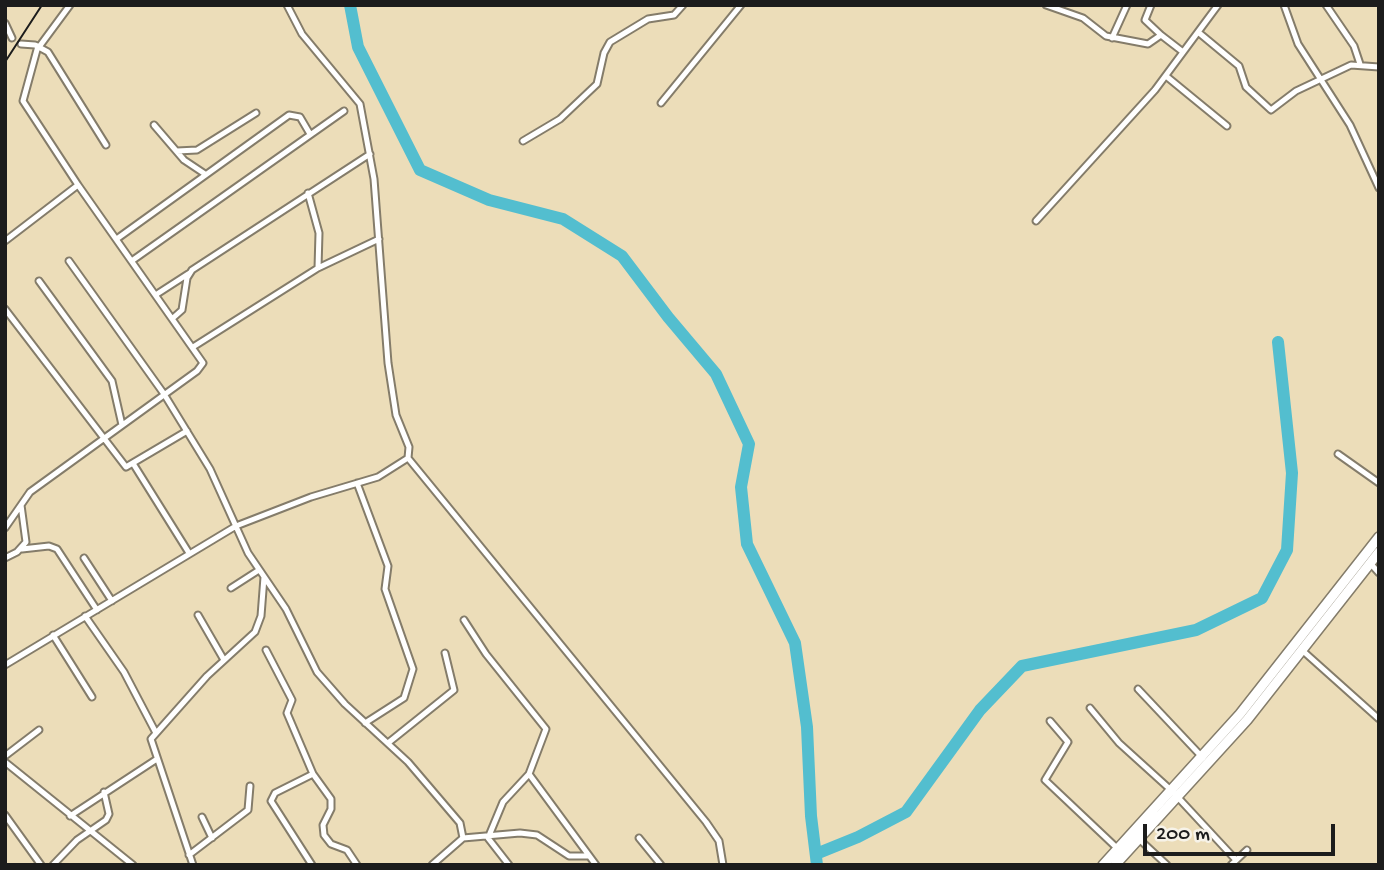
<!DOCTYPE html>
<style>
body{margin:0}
#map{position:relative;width:1384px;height:870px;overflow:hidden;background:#ecddb9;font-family:"Gochi Hand",sans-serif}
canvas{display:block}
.frame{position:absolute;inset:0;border:7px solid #1c1c1c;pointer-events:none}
.scale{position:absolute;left:1143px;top:824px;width:192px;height:32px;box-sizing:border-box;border:4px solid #1c1c1c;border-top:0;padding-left:9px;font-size:21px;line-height:24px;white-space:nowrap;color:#1c1c1c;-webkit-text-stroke:5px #f7f3e8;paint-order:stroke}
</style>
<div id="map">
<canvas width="1384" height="870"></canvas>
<div class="frame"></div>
<div class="scale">200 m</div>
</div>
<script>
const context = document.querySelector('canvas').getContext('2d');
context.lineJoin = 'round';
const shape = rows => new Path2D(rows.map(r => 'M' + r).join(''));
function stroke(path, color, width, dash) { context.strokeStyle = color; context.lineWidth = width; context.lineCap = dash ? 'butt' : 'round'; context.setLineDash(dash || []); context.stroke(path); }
stroke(shape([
 [350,5,358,47,420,170,489,200,563,219,622,256,668,317,716,374,749,444,741,487,747,544,795,643,807,727,811,816,817,865],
 [816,854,858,837,906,812,980,710,1022,666,1196,630,1262,598,1287,550,1292,473,1278,342]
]), '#53becf', 12);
const street = shape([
 [1046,5,1083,18,1106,36,1148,44,1161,35,1183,52],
 [1151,5,1145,20,1161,35],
 [1284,5,1298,44,1350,125,1379,188],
 [1326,5,1354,46,1360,64],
 [5,23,12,38],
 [1198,32,1239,66,1246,87,1271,110,1296,91,1351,65,1379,67],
 [1112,38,1127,5],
 [21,44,35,45,48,52,106,145],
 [39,47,70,5],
 [1166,76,1227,126],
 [661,103,741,5],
 [154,125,184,160,205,174],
 [523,141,560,119,597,84,604,53,610,42,648,19,674,15,683,5],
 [177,151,197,150,256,113],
 [308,193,319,233,318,268],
 [1036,221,1155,90,1218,5],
 [118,238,289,115,300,117,310,134],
 [5,241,78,185,23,101,38,46],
 [133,260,344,111],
 [69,261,164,394,210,469,248,553,286,609,317,672,345,704,408,762,460,823,463,838,432,865],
 [39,281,112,381,122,425],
 [157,294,188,274],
 [5,309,126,467,187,431],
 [173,318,182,310,187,278,192,270,370,154],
 [193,347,318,268,379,239],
 [1338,454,1379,483],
 [408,458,706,822,719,841,723,865],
 [134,465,189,553],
 [357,483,388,566,385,589,413,669,404,698,365,723],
 [5,528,21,505],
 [22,549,49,546,57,549,97,610],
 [5,558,17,552,26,542,21,505,30,492,197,371,203,363,78,185],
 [84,558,112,601],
 [1370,563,1379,573],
 [231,588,259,570],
 [198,615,224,660],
 [85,616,124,672,156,733],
 [464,620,486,654,546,729,529,774,503,802,488,838,509,865],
 [53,635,92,697],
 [266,650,292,700,287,713,313,774,331,799,331,809,323,825,324,835,331,844,347,850,357,865],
 [1303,651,1379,719],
 [5,665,236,526,311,497,378,477,408,458,409,447,396,415,388,363,374,179,360,104,302,34,287,5],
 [1138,689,1203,758],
 [1090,708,1119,743,1172,791,1236,860],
 [1050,721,1068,742,1045,780,1118,849],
 [388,743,454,690,445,653],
 [5,756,39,730],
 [5,762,133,865],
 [529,774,596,865],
 [5,815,41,865],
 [70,816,157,759],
 [202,817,212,838],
 [463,838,520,833,537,835,569,856,589,856],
 [639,838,661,865],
 [1139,839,1167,865],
 [189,855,248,810,250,786],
 [53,865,77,840,106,820,109,814,104,792],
 [193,865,151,739,207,676,255,632,261,616,264,577],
 [312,865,271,801,275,793,313,774],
 [1231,865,1247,850]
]);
const primary = shape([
 [1103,865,1240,714,1379,537],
 [1115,865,1247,720,1379,552]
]);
stroke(street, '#847c6a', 9);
stroke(primary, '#847c6a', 12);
stroke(street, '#fff', 5);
stroke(primary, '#fff', 9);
stroke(shape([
 [5,62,42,5]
]), '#1c1c1c', 2);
</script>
